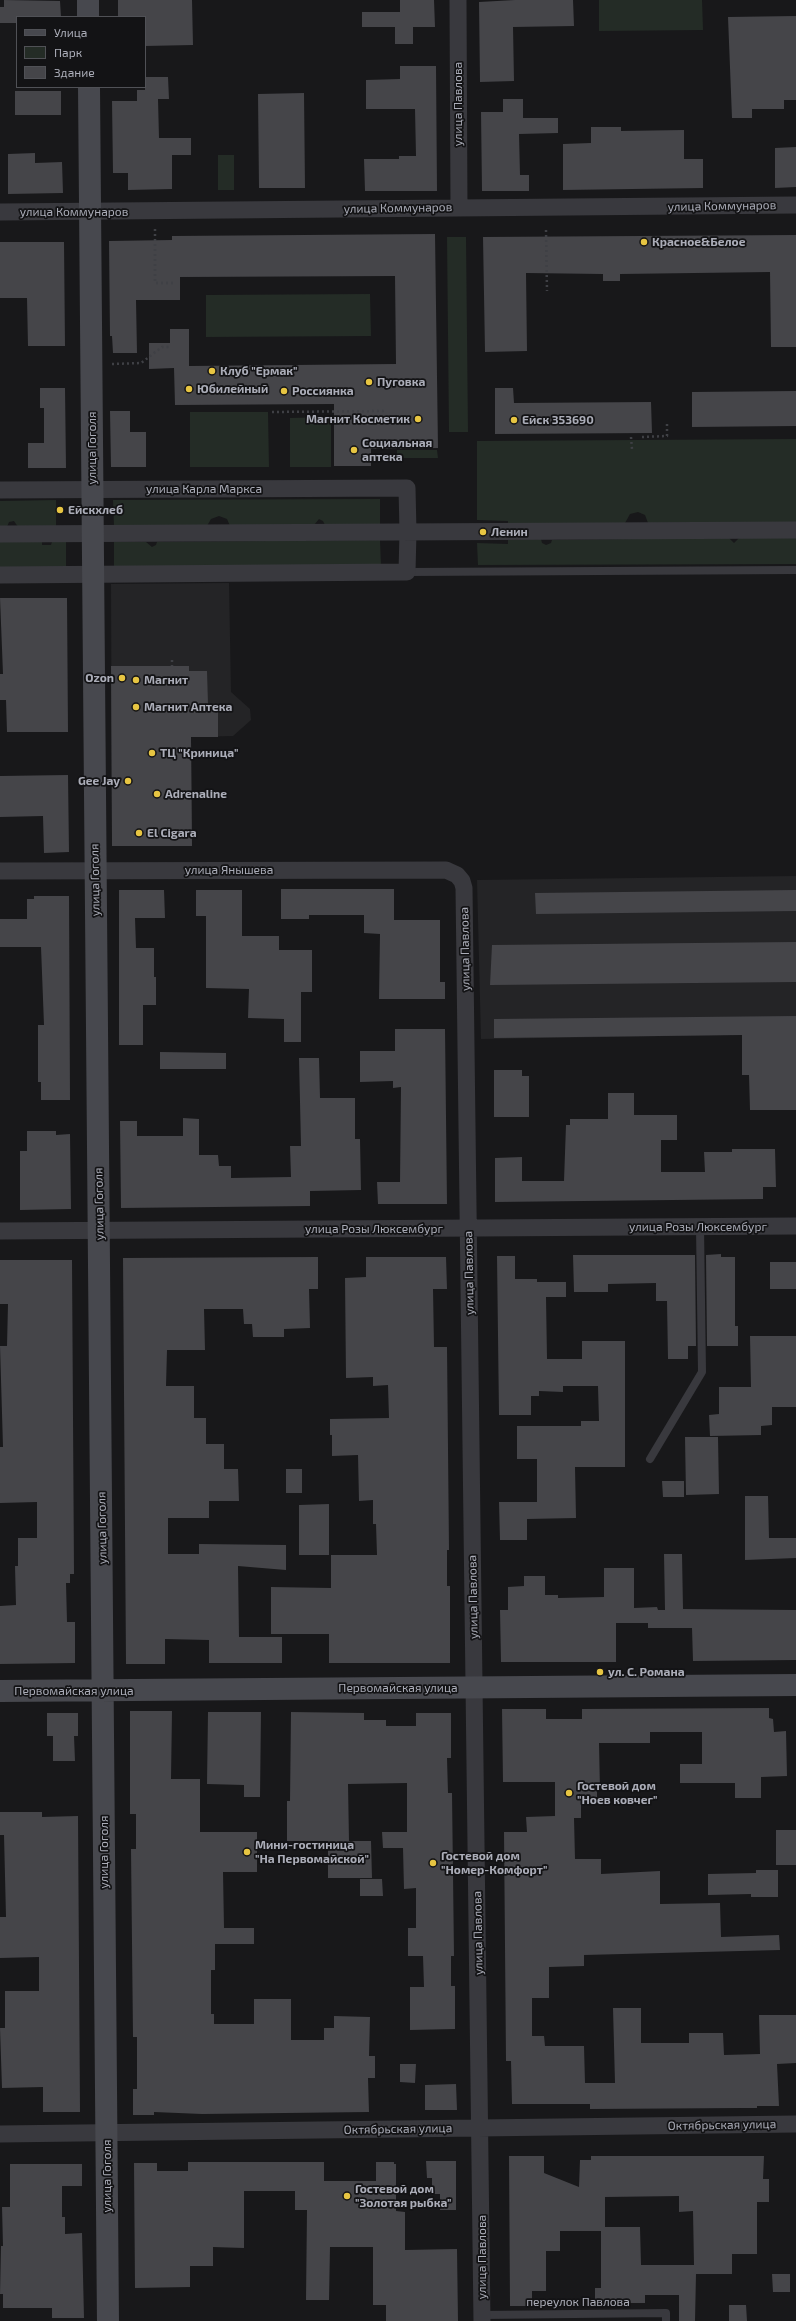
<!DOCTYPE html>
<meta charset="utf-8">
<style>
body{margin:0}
#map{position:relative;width:796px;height:2321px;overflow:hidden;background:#18181a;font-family:"Exo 2",sans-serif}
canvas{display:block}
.legend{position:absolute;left:16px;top:16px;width:130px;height:72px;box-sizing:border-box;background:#131315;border:1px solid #505156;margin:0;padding:5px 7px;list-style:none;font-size:12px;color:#abadb8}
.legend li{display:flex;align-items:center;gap:8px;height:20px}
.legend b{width:20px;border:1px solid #505156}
</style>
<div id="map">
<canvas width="796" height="2321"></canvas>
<ul class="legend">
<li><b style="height:5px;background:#47484e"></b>Улица</li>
<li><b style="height:11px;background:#242c26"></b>Парк</li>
<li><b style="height:11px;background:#454549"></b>Здание</li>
</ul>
</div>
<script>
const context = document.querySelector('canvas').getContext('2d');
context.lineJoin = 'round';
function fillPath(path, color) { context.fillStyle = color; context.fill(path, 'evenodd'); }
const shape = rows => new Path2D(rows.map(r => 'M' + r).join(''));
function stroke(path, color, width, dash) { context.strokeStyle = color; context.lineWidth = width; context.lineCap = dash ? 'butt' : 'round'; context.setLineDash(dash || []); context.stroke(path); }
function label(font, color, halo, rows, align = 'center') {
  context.font = font + ' "Exo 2",sans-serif'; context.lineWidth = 3.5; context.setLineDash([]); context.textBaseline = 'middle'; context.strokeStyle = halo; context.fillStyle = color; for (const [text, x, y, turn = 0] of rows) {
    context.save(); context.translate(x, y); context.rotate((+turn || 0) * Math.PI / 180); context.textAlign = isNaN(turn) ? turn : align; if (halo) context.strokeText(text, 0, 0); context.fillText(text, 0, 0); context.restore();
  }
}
fillPath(shape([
 [229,583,231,692,250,709,251,720,233,736,191,737,192,846,112,846,111,584],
 [796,876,796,1034,481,1039,477,880]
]), '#242426');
fillPath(shape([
 [599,0,702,0,703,30,599,31],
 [218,155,234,155,234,190,218,190],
 [447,237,466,237,468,432,449,432],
 [370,294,371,336,206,337,206,295],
 [190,412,268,412,269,467,190,467],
 [331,417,331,467,290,467,290,418],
 [796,439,796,522,648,523,645,515,638,512,630,514,625,523,508,524,508,521,477,520,477,441],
 [397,450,437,450,438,458,397,458],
 [380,499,380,525,325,525,323,521,319,519,314,525,230,526,227,519,219,516,211,519,207,526,114,526,113,500],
 [56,500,56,526,18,527,14,521,9,522,7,527,0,527,0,501],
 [729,538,734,543,739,538,796,538,796,564,478,565,477,543,508,544,508,540,541,539,542,543,546,545,551,543,552,540],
 [380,540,381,566,114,567,114,542,146,542,152,547,156,545,157,542],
 [0,542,42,542,42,545,51,545,52,542,66,542,66,567,0,568]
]), '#242c26');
fillPath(shape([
 [4,0,60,1,61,17,17,17,17,23,0,23,0,7,4,7],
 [118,0,192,0,193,45,145,46,145,17,118,17],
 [400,0,434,0,435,27,413,27,413,44,395,44,395,27,362,27,362,12,400,12],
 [515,0,573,0,574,26,513,27,514,81,480,82,479,2],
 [796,16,796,100,784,100,784,109,752,109,752,118,732,118,728,17],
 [400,66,436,66,437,191,365,191,364,159,399,159,399,156,416,156,415,109,366,109,366,80,400,79],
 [145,77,168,77,169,99,158,99,159,138,191,138,191,155,172,155,172,189,128,190,128,173,113,173,112,101,137,101,137,90,145,90],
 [15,91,61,91,61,115,15,115],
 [304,93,305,188,259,188,258,94],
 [503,99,523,99,523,118,558,118,558,133,519,134,520,175,529,175,529,191,482,191,481,112,503,112],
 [591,127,621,127,621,131,684,130,684,159,703,159,703,188,563,190,563,144,591,143],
 [796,147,796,187,775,188,775,148],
 [35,153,35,163,62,162,63,193,8,194,8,154],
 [435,234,438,448,371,449,371,466,334,466,334,404,175,405,174,368,149,369,149,343,170,343,170,329,189,329,189,366,396,364,395,276,180,277,180,300,136,300,137,353,113,353,112,336,110,336,109,241,172,240,172,236],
 [796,235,796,347,771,347,770,272,620,274,620,281,603,281,603,274,526,273,527,351,485,352,483,237],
 [0,242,64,242,65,346,28,346,27,298,0,298],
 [40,388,65,388,66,468,28,468,28,443,44,443,44,408,40,408],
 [495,388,513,388,514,403,651,402,652,433,495,434],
 [796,391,796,426,692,427,692,392],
 [110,411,130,411,130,432,146,432,146,467,111,467],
 [0,598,67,598,68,732,7,732,6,700,0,700,0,674,3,674],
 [111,666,189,666,189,671,207,671,208,704,218,704,218,737,191,737,192,846,112,846],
 [68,775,69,852,44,853,43,816,0,817,0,776],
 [281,889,394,889,394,920,440,920,440,982,445,982,445,999,379,999,380,934,364,933,364,915,309,915,309,919,281,919],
 [119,890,164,890,165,918,135,918,136,948,154,948,154,977,156,977,156,1005,143,1005,143,1045,119,1045],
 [196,890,242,890,242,936,279,936,279,950,312,950,312,992,301,992,301,1042,284,1042,284,1019,248,1018,249,989,206,988,206,916,196,916],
 [796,890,796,911,536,914,535,893],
 [34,896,69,896,70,1100,41,1100,41,1082,38,1082,38,1025,44,1025,41,947,0,947,0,919,27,919,27,899,34,899],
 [796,942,796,982,490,985,492,945],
 [796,1016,796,1110,750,1110,749,1075,742,1075,742,1035,494,1038,494,1019],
 [395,1029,445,1029,447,1204,378,1204,377,1182,400,1182,401,1087,393,1088,393,1081,360,1082,360,1051,395,1051],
 [160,1052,226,1053,226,1069,160,1069],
 [299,1058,319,1058,320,1098,355,1098,355,1139,360,1139,361,1190,310,1191,310,1206,121,1208,120,1121,137,1121,137,1136,183,1136,183,1118,199,1119,199,1155,218,1155,219,1166,231,1166,231,1178,291,1177,290,1146,301,1146],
 [494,1070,522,1070,522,1076,529,1076,529,1117,494,1117],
 [608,1093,634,1093,634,1115,677,1115,677,1140,661,1140,661,1172,705,1172,704,1152,732,1152,732,1149,775,1149,776,1187,763,1187,763,1199,495,1202,495,1158,522,1157,522,1181,564,1181,566,1125,570,1125,570,1119,608,1119],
 [27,1131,56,1131,56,1135,70,1134,71,1209,20,1210,20,1151,27,1151],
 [721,1254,721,1257,735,1257,735,1326,738,1326,738,1346,707,1346,706,1255],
 [573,1255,695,1255,696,1346,688,1346,688,1359,668,1359,667,1301,656,1301,656,1283,608,1284,608,1292,574,1292],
 [497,1256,515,1256,515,1279,537,1279,537,1282,566,1282,566,1297,546,1297,547,1359,582,1359,582,1341,625,1341,625,1467,575,1467,576,1518,527,1519,527,1540,500,1540,499,1502,537,1502,537,1459,517,1459,517,1426,581,1426,581,1421,599,1421,598,1386,563,1386,563,1392,539,1391,539,1396,531,1396,531,1415,499,1415],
 [318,1257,318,1289,309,1289,310,1328,284,1329,284,1337,253,1337,252,1324,244,1324,243,1309,204,1309,205,1350,167,1350,166,1386,194,1386,194,1418,206,1418,206,1444,224,1444,224,1469,238,1469,239,1501,209,1501,209,1518,168,1518,168,1554,199,1554,199,1544,286,1545,286,1570,238,1566,239,1637,282,1637,282,1663,209,1663,209,1640,165,1639,165,1664,126,1664,123,1258],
 [366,1257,446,1257,447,1289,433,1289,434,1347,447,1347,449,1550,447,1550,447,1586,450,1586,450,1663,329,1663,329,1634,271,1634,271,1587,331,1588,331,1555,377,1555,376,1524,373,1524,373,1500,359,1501,358,1455,332,1456,332,1435,330,1435,330,1419,389,1418,388,1385,373,1386,373,1377,346,1378,345,1278,366,1277],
 [0,1260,72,1260,74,1574,70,1574,70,1583,66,1583,67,1622,75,1622,75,1663,0,1664,0,1606,16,1605,15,1566,18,1566,18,1538,37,1538,37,1502,0,1503,0,1447,3,1447,0,1346,7,1346,8,1304,0,1304],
 [770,1262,796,1262,796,1289,770,1289],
 [750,1336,796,1336,796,1407,772,1407,772,1425,761,1426,761,1435,710,1436,709,1415,719,1414,719,1387,751,1387],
 [685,1437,718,1437,719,1494,686,1495],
 [286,1469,302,1469,302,1493,286,1493],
 [662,1481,684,1481,684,1497,663,1497],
 [745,1496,768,1496,769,1538,796,1538,796,1558,745,1560],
 [329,1504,329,1555,299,1555,299,1505],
 [664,1554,682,1554,683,1609,680,1609,796,1610,796,1660,693,1661,692,1628,648,1628,648,1623,616,1623,616,1662,501,1662,500,1610,508,1610,508,1587,524,1586,524,1576,545,1576,545,1595,558,1595,558,1598,604,1597,604,1568,634,1568,634,1608,657,1607,658,1610,665,1610],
 [769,1708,769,1718,773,1719,774,1732,786,1731,787,1776,761,1777,761,1798,735,1798,735,1783,680,1783,680,1764,702,1764,702,1732,650,1732,650,1743,599,1743,600,1791,597,1791,597,1797,581,1798,581,1818,574,1818,575,1859,601,1859,601,1874,660,1871,660,1904,720,1903,721,1937,779,1935,780,1950,584,1955,584,1966,549,1967,549,1998,532,1998,532,2036,544,2036,545,2046,584,2046,585,2083,615,2083,613,2008,641,2008,641,2043,689,2043,689,2033,723,2033,724,2055,760,2054,759,2015,796,2015,796,2063,777,2064,779,2106,757,2106,757,2108,742,2108,590,2109,590,2104,512,2104,511,2061,506,2061,504,1832,527,1832,526,1817,555,1816,555,1782,503,1782,502,1709,546,1709,546,1719,582,1719,582,1709],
 [130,1711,172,1711,171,1779,200,1779,200,1832,257,1832,257,1872,223,1872,224,1928,254,1928,254,1944,215,1944,215,1970,211,1970,211,2014,214,2014,214,2024,254,2024,254,1999,291,1999,291,2040,324,2040,324,2028,334,2028,334,2016,370,2017,369,2056,375,2056,375,2078,368,2078,369,2112,202,2114,154,2112,154,2115,133,2115,133,2089,137,2089,137,2037,133,2037,131,1849,136,1849,136,1814,130,1814],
 [208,1712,261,1712,260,1797,244,1797,244,1785,207,1784],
 [291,1712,364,1713,364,1720,386,1720,386,1726,416,1726,416,1713,451,1713,451,1758,447,1758,448,1793,452,1793,454,1956,451,1956,451,1986,455,1986,455,2029,410,2030,410,1987,424,1987,423,1956,408,1956,408,1928,416,1928,416,1888,404,1889,403,1848,383,1848,382,1832,407,1832,407,1783,348,1784,349,1841,371,1841,372,1878,328,1878,328,1841,287,1841,287,1801,290,1801],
 [47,1713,78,1713,78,1736,74,1736,75,1761,53,1761,53,1736,47,1736],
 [0,1812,42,1812,42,1817,78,1816,80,2112,43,2112,43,2087,2,2088,0,2028,5,2028,5,1991,39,1991,39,1957,0,1958,0,1917,6,1917,4,1835,0,1835],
 [776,1830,796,1830,796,1865,776,1865],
 [756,1870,778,1870,778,1897,751,1897,751,1894,708,1895,708,1874,756,1873],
 [360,1879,382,1879,383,1896,360,1896],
 [400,2064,416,2064,415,2083,400,2082],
 [456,2084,457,2110,425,2110,425,2085],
 [509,2156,544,2156,544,2173,579,2187,580,2160,591,2160,591,2156,764,2156,763,2179,769,2179,769,2202,757,2202,757,2254,732,2254,732,2274,696,2274,695,2321,679,2321,679,2295,645,2295,645,2303,595,2303,595,2288,601,2288,601,2231,560,2231,560,2251,546,2251,546,2291,532,2291,532,2306,510,2306],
 [679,2196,679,2212,693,2211,694,2265,641,2265,640,2227,605,2227,605,2197],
 [426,2161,456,2161,456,2210,440,2210,440,2194,432,2194,432,2178,427,2178],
 [188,2162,324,2162,324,2181,376,2181,376,2162,394,2162,394,2164,396,2164,396,2211,405,2212,405,2250,457,2249,458,2321,386,2321,386,2305,373,2305,373,2247,330,2247,329,2300,306,2300,307,2210,295,2210,295,2191,244,2191,244,2248,213,2247,213,2266,190,2266,190,2287,135,2288,134,2163,157,2163,157,2171,188,2171],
 [10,2164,82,2164,82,2186,62,2186,62,2217,65,2217,65,2234,82,2233,84,2318,52,2318,52,2308,3,2308,3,2294,0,2294,1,2246,3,2246,2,2207,10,2207],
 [772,2274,790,2274,790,2292,773,2292],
 [729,2305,746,2305,747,2321,729,2321]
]), '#454549');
stroke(shape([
 [155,229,155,283,176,283],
 [546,230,547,291],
 [112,364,141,363,162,347,169,347],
 [272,412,386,411],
 [631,437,632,449],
 [642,437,667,436,667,423],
 [172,660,172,666]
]), '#3f4045', 2.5, [2, 3]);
stroke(shape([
 [407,572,796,570],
 [650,1459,702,1372,700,1227],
 [482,2315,666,2313,666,2321]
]), '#39393e', 8);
stroke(shape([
 [458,0,459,208],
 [0,212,796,205],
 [0,490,407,488,408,532,407,572,0,575],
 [0,534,796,530],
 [0,871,446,870,457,875,462,881,464,888,482,2321],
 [0,1231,796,1226],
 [0,2134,796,2124]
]), '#39393e', 17);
stroke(shape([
 [88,0,88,17],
 [89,87,108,2321],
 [0,1691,796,1685]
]), '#47484e', 22);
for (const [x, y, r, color] of [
 [644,242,4,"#e7c542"],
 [212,371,4,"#e7c542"],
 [369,382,4,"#e7c542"],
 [189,389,4,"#e7c542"],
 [284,391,4,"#e7c542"],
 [418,419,4,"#e7c542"],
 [514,420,4,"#e7c542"],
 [354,450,4,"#e7c542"],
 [60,510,4,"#e7c542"],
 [483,532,4,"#e7c542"],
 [122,678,4,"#e7c542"],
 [136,680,4,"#e7c542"],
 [136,707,4,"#e7c542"],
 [152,753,4,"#e7c542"],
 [128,781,4,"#e7c542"],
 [157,794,4,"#e7c542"],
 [139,833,4,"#e7c542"],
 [600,1672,4,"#e7c542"],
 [569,1793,4,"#e7c542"],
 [247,1852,4,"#e7c542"],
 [433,1863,4,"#e7c542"],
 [347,2196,4,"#e7c542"]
]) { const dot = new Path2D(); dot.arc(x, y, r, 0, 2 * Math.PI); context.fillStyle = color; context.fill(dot); stroke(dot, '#131315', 1.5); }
label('12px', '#abadb8', '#131315', [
 ["улица Павлова",458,104,-90],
 ["улица Коммунаров",722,206,-1],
 ["улица Коммунаров",398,208,-1],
 ["улица Коммунаров",74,212],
 ["улица Гоголя",92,448,-90],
 ["улица Карла Маркса",204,489],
 ["улица Янышева",229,870],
 ["улица Гоголя",95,880,-91],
 ["улица Павлова",465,949,-91],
 ["улица Гоголя",99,1204,-91],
 ["улица Розы Люксембург",698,1227],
 ["улица Розы Люксембург",374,1229],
 ["улица Павлова",469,1273,-91],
 ["улица Гоголя",102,1528,-91],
 ["улица Павлова",473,1597,-91],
 ["Первомайская улица",398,1688],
 ["Первомайская улица",74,1691],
 ["улица Гоголя",104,1852,-90],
 ["улица Павлова",478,1933,-91],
 ["Октябрьская улица",722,2125,-1],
 ["Октябрьская улица",398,2129,-1],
 ["улица Гоголя",107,2176,-90],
 ["улица Павлова",482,2257,-90],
 ["переулок Павлова",578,2302]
]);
label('bold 12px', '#abadb8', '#131315', [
 ["Красное&Белое",652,242],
 ["Клуб \"Ермак\"",220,371],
 ["Пуговка",377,382],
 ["Юбилейный",197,389],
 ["Россиянка",292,391],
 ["Магнит Косметик",410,419,"right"],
 ["Ейск 353690",522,420],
 ["Социальная",362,443],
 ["аптека",362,457],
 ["Ейскхлеб",68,510],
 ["Ленин",491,532],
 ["Ozon",114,678,"right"],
 ["Магнит",144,680],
 ["Магнит Аптека",144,707],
 ["ТЦ \"Криница\"",160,753],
 ["Gee Jay",120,781,"right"],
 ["Аdrenaline",165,794],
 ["El Cigara",147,833],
 ["ул. С. Романа",608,1672],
 ["Гостевой дом",577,1786],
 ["\"Ноев ковчег\"",577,1800],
 ["Мини-гостиница",255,1845],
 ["\"На Первомайской\"",255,1859],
 ["Гостевой дом",441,1856],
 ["\"Номер-Комфорт\"",441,1870],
 ["Гостевой дом",355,2189],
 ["\"Золотая рыбка\"",355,2203]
], 'left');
</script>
